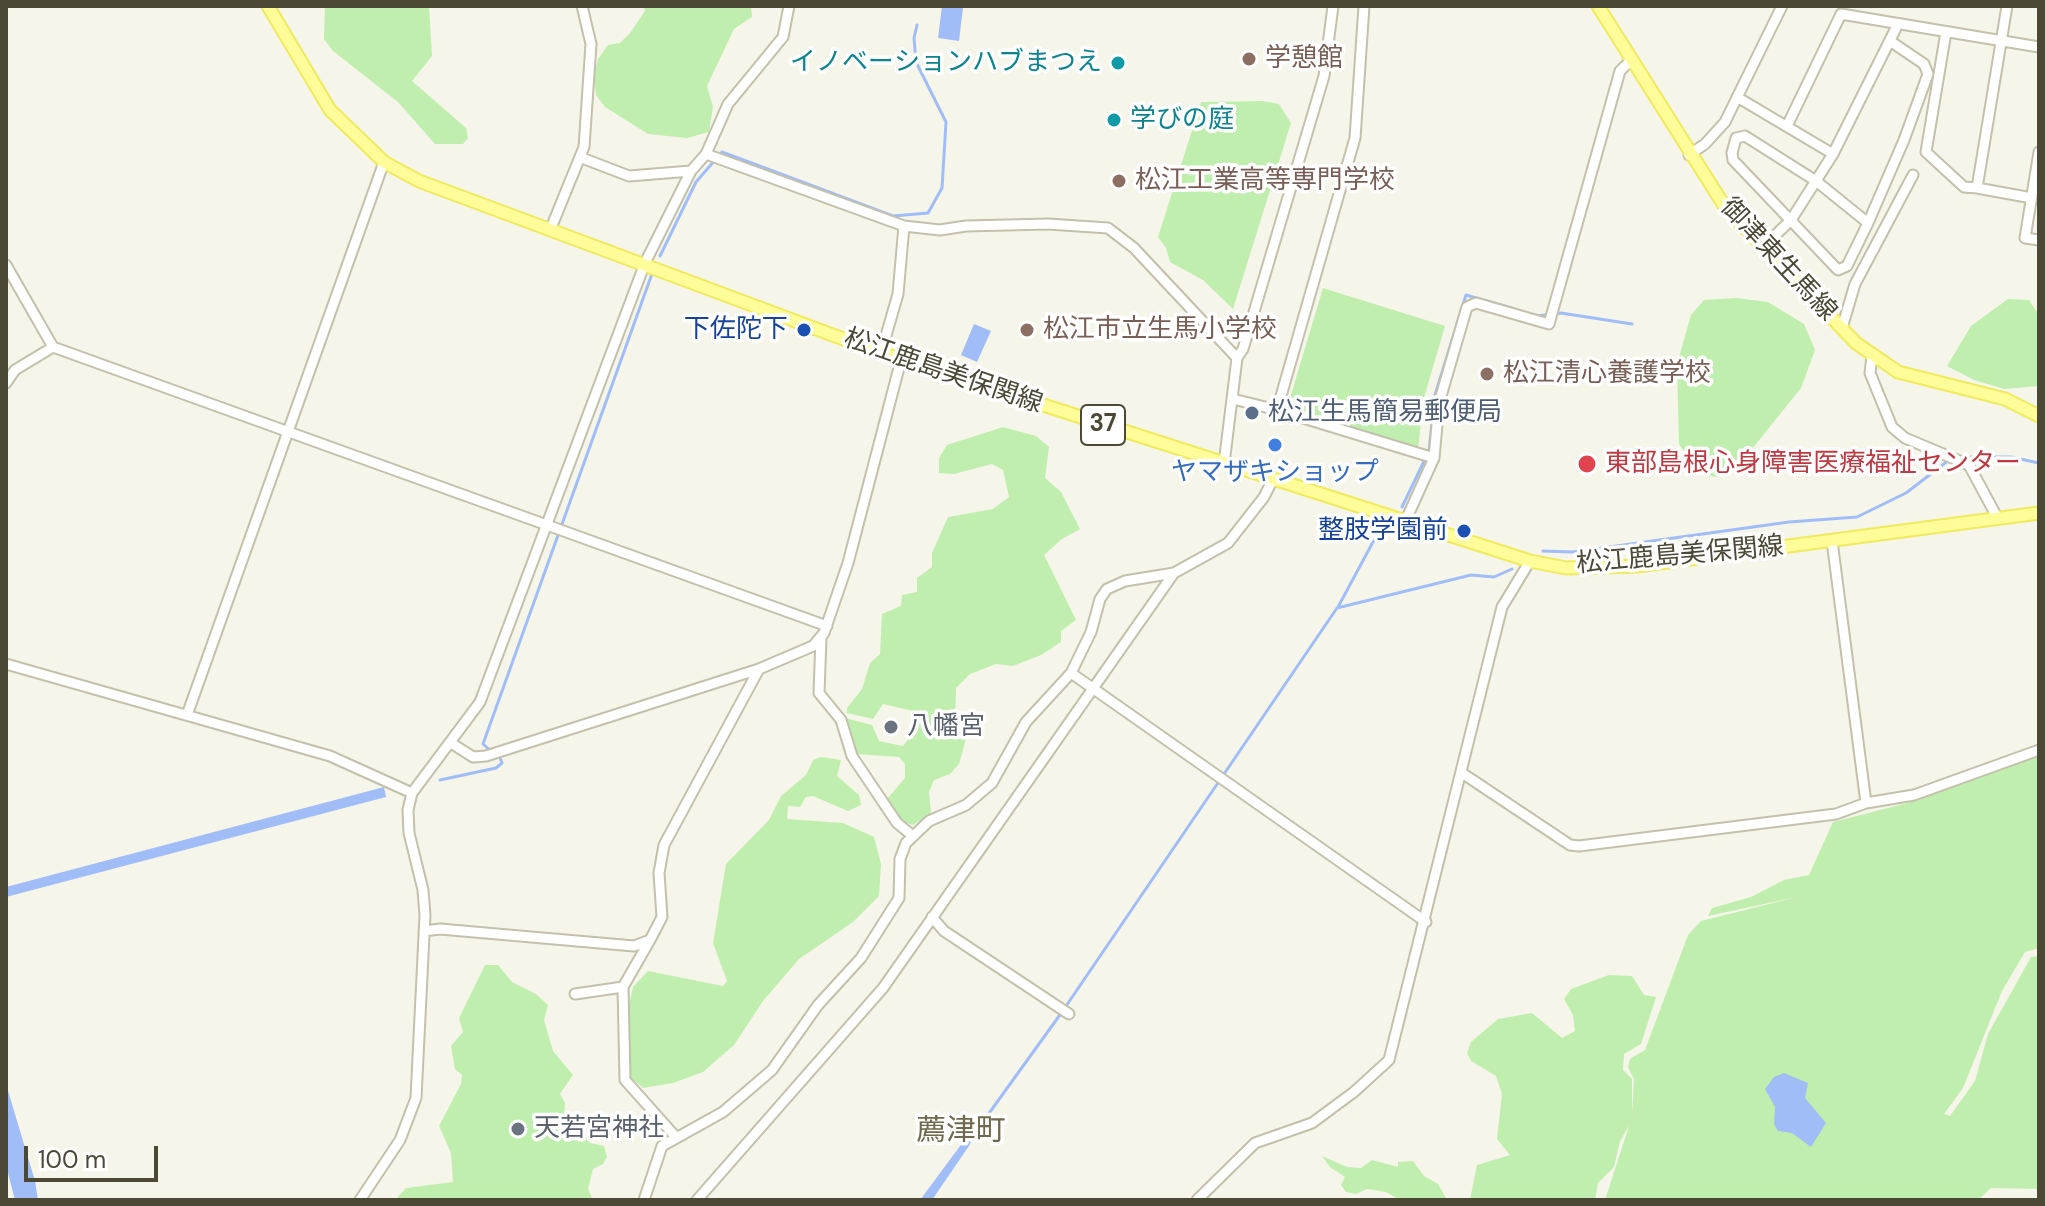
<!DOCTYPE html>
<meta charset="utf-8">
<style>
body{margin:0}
#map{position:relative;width:2045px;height:1206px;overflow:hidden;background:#f6f5e9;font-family:"DM Sans",sans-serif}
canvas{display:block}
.frame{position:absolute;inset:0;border:8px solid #4b4836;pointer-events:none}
.scale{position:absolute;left:24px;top:1146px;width:134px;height:36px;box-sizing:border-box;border:4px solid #4b4836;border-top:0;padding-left:10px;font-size:24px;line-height:28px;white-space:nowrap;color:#4b4836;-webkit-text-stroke:6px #fff;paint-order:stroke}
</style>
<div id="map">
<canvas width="2045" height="1206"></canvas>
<div class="frame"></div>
<div class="scale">100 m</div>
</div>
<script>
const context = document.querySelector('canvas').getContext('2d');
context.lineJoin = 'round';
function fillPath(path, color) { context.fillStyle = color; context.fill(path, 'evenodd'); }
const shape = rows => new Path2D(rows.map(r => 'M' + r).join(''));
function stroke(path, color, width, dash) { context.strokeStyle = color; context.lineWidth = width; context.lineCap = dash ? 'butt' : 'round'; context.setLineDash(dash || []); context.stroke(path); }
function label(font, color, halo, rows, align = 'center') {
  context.font = font + ' "DM Sans","Noto Sans JP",sans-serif'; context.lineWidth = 7; context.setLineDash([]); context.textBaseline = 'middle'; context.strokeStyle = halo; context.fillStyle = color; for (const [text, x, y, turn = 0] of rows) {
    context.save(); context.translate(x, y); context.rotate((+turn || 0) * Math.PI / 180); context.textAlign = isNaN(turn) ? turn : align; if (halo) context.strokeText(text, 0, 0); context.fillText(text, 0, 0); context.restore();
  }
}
fillPath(shape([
 [325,6,429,6,432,56,412,81,466,128,468,138,463,144,435,144,398,102,333,51,324,39],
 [643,6,751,6,752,17,734,29,707,86,713,107,709,132,687,138,648,134,605,107,596,95,594,76,598,59,608,45,620,43,630,33,645,11],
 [1263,101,1279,104,1291,123,1233,309,1203,280,1170,262,1166,248,1158,237,1201,102],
 [1323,288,1445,326,1423,401,1418,450,1287,408],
 [1736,298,1768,302,1804,324,1815,350,1801,388,1748,454,1716,477,1700,473,1679,444,1677,364,1691,315,1704,300],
 [2008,299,2029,300,2039,315,2039,386,2004,389,1974,380,1947,366,1971,326],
 [1003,427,1036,436,1049,447,1045,478,1061,492,1080,529,1062,539,1044,555,1076,620,1061,631,1061,642,1041,655,1013,666,996,664,970,674,956,688,955,725,965,727,968,732,959,764,950,774,934,780,929,792,931,813,913,825,902,821,887,799,905,778,905,764,899,757,856,754,845,721,845,718,872,725,879,741,903,746,911,736,913,711,883,704,873,719,847,713,847,708,862,689,870,663,880,654,882,614,901,606,902,595,917,592,917,578,932,567,932,553,948,517,993,509,1009,497,1003,470,992,464,954,474,939,473,939,458,947,445],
 [2039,756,2039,948,2025,952,2002,991,1963,1088,1944,1114,1950,1116,1975,1081,1988,1034,2031,957,2039,956,2039,1189,1991,1188,1978,1200,1605,1200,1629,1126,1620,1141,1614,1167,1598,1183,1595,1200,1470,1200,1477,1165,1510,1155,1497,1139,1502,1094,1496,1076,1471,1061,1467,1053,1471,1042,1498,1019,1532,1013,1562,1038,1575,1031,1573,1015,1564,999,1571,989,1609,975,1632,976,1644,995,1656,997,1641,1044,1624,1054,1623,1070,1632,1079,1632,1115,1634,1079,1628,1067,1630,1059,1645,1050,1688,935,1701,921,1797,897,1708,916,1712,908,1751,897,1784,880,1809,875,1833,822,1919,800,1987,772],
 [821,757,841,760,837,776,859,795,861,805,848,811,813,796,806,797,800,807,788,806,787,819,843,823,874,837,881,864,879,896,853,922,799,959,763,1001,734,1045,703,1072,673,1083,643,1088,629,1076,628,1009,633,987,648,971,723,986,727,981,713,943,726,864,769,820,781,796,806,775,813,760],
 [485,965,498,965,512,982,536,994,548,1005,544,1020,553,1051,573,1075,560,1094,565,1103,564,1117,577,1126,590,1143,604,1146,607,1157,603,1164,593,1169,588,1189,593,1200,395,1200,406,1188,453,1182,451,1153,439,1126,461,1084,462,1075,455,1069,451,1046,463,1032,459,1018],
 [1322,1156,1347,1167,1361,1168,1372,1160,1398,1167,1398,1162,1413,1161,1424,1176,1438,1184,1447,1200,1400,1200,1386,1192,1367,1189,1356,1194,1346,1192,1341,1185,1345,1177,1330,1167]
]), '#c0eeaf');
fillPath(shape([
 [942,6,963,8,959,41,938,38],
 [974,324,991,331,977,362,961,355],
 [384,787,386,797,6,897,6,887],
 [1784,1073,1808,1083,1805,1098,1826,1123,1811,1147,1792,1133,1778,1131,1774,1124,1775,1107,1765,1089,1774,1077],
 [6,1084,35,1181,38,1200,15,1200,10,1181,6,1164],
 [966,1138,972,1139,969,1146,932,1200,920,1200]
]), '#a1bdf7');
stroke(shape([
 [660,256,696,182,722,152,893,216,928,213,942,188,946,122,916,62,914,38,917,25],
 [1537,316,1561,313,1632,324],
 [1956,457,2011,457,2039,463],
 [1402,507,1429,451,1435,395,1466,295,1515,309],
 [1543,551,1573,552,1789,522,1857,517,1906,493,1949,460],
 [1338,607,1380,529],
 [492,752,483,744,653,271],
 [440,780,496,768,502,763,499,755],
 [969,1141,1062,1012,1337,608,1471,575,1494,577,1512,569]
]), '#a1bdf7', 3);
const minor = shape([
 [2007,6,1977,188,2032,198],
 [1946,32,1926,152,1964,187,1977,188],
 [1737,97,1833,154],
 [1787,126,1841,14,2039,47],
 [2039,152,2025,238,2039,240],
 [706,154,904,226,940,230,966,226,1048,224,1108,228,1134,248,1237,358],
 [1689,155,1705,144,1725,122,1782,6],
 [582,158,629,176,691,171],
 [1868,223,1816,181,1745,136,1736,138,1732,153,1733,160,1838,270,1847,266,1868,223,1904,140,1928,74,1924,64,1890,41],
 [551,228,584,147,591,44,582,6],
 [1762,248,1791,220,1833,154,1898,24],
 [6,265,53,347,827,626],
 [1842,328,1855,284,1913,175],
 [881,353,898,294,904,226],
 [1872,356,1870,373,1892,427,1905,438,1969,465,1998,519],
 [6,383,15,370,53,347],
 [1233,399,1277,410,1355,138,1364,6],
 [1277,410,1434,458],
 [1224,464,1237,358,1243,349,1324,76,1333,6],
 [1405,522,1434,458,1439,403,1467,307,1476,303,1549,324,1620,71,1630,61],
 [1832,541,1866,803],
 [821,638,819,693,841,720,852,756,897,823,913,836],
 [6,664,330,756,412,793],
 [1071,673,1426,922],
 [187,715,384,162],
 [451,743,473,757,486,756,759,669,813,646,824,633,848,563,901,360],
 [1462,773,1570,845,1579,846,1836,814,1866,803,1914,795,2039,750],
 [932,917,944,931,1069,1014],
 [424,931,440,929,634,946,650,940,662,917,659,873,664,845,759,669],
 [623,987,625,1080,675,1136],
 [575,994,623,987,650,940],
 [360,1200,400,1140,416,1098,425,915,423,890,409,833,408,810,412,793,480,702,645,263,691,171,706,154,728,104,783,37,789,6],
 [644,1200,662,1146,723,1112,772,1070,818,1005,861,958,899,898,900,859,906,843,929,821,966,805,992,783,1026,722,1071,673,1091,632,1100,599,1107,589,1125,581,1174,573],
 [697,1200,883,988,1174,573,1228,543,1264,497,1273,479],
 [1197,1200,1255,1143,1312,1123,1354,1092,1389,1060,1502,607,1530,561]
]);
const major = shape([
 [268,6,330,110,384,162,419,181,881,353,1530,561,1566,568,1637,566,2039,513],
 [1598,6,1725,207,1856,343,1898,372,2005,399,2039,416]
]);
stroke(minor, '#c3c1ab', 13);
stroke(major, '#efea5e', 15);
stroke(minor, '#fff', 9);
stroke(major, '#fffd99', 11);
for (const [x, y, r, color] of [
 [1249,59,8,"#8d6e63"],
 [1118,63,8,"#0f9aa8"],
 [1114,120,8,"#0f9aa8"],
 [1119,181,8,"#8d6e63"],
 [804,330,8,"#1a4fb4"],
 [1027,330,8,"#8d6e63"],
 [1487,374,8,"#8d6e63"],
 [1252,413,8,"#5c6f8a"],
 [1275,445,8,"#3f7fe0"],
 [1587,464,10,"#e0444e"],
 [1464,531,8,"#1a4fb4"],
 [891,727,8,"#6b7280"],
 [518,1129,8,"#6b7280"]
]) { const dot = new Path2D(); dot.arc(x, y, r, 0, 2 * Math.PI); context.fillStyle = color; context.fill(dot); stroke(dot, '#fff', 3); }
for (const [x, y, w] of [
 [1103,425,44]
]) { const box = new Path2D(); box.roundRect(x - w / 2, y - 20, w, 40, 6); context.fillStyle = '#fff'; context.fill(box); stroke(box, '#4b4836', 2); }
label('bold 24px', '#4b4836', null, [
 ["37",1103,425]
]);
label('26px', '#785e54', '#fff', [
 ["学憩館",1265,59],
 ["松江工業高等専門学校",1135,181],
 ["松江市立生馬小学校",1043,330],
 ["松江清心養護学校",1503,374]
], 'left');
label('26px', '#0d838f', '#fff', [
 ["イノベーションハブまつえ",1102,63],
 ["学びの庭",1130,120,"left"]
], 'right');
label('26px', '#4b4836', '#fff', [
 ["御津東生馬線",1778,260,47],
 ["松江鹿島美保関線",943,372,19],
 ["松江鹿島美保関線",1680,556,-5]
]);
label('26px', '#164399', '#fff', [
 ["下佐陀下",788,330],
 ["整肢学園前",1448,531]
], 'right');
label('26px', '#4e5e75', '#fff', [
 ["松江生馬簡易郵便局",1268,413]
], 'left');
label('26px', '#be3a42', '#fff', [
 ["東部島根心身障害医療福祉センター",1605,464]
], 'left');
label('26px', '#366cbe', '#fff', [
 ["ヤマザキショップ",1275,473]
]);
label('26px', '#5b616d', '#fff', [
 ["八幡宮",907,727],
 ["天若宮神社",534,1129]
], 'left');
label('30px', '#6f6a4d', '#fff', [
 ["薦津町",961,1132]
]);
</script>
